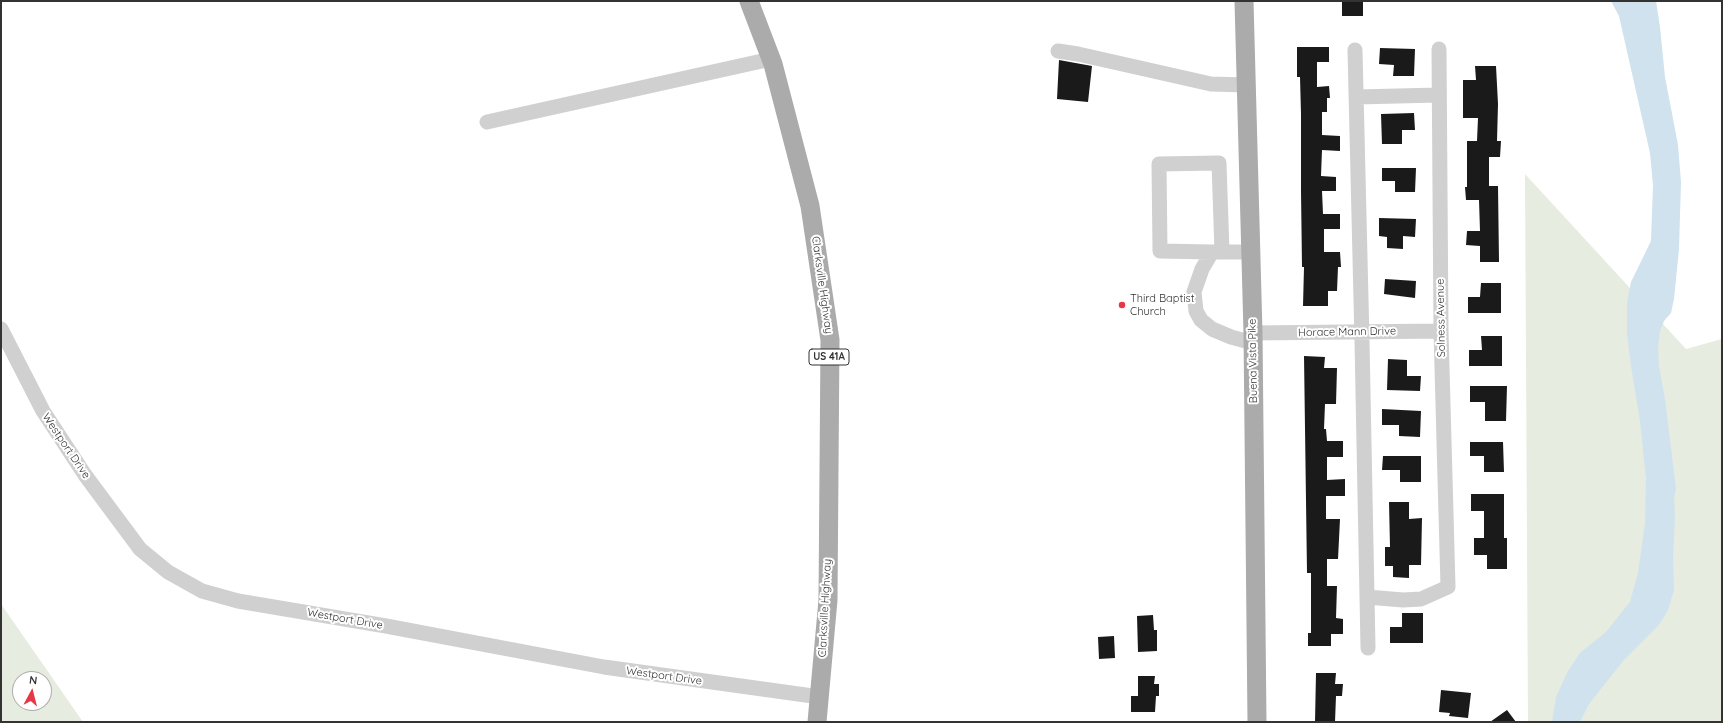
<!DOCTYPE html>
<style>
body{margin:0}
#map{position:relative;width:1723px;height:723px;overflow:hidden;background:#fff;font-family:Quicksand,sans-serif}
canvas{display:block}
.frame{position:absolute;inset:0;border:2px solid #333;pointer-events:none}
.north{position:absolute;left:12px;top:671px;width:40px;height:40px;box-sizing:border-box;background:#fff;border:1px solid #adadad;border-radius:50%;rotate:7deg;font-size:11px;font-weight:700;line-height:16px;text-align:center;color:#333}
.north::after{content:'';display:block;margin:auto;width:14px;height:18px;background:#e63946;clip-path:polygon(50% 0,100% 100%,50% 72%,0 100%)}
</style>
<div id="map">
<canvas width="1723" height="723"></canvas>
<div class="frame"></div>
<div class="north">N</div>
</div>
<script>
const context = document.querySelector('canvas').getContext('2d');
context.lineJoin = 'round';
function fillPath(path, color) { context.fillStyle = color; context.fill(path, 'evenodd'); }
const shape = rows => new Path2D(rows.map(r => 'M' + r).join(''));
function stroke(path, color, width, dash) { context.strokeStyle = color; context.lineWidth = width; context.lineCap = dash ? 'butt' : 'round'; context.setLineDash(dash || []); context.stroke(path); }
function label(font, color, halo, rows, align = 'center') {
  context.font = font + ' Quicksand,sans-serif'; context.lineWidth = 4; context.setLineDash([]); context.textBaseline = 'middle'; context.strokeStyle = halo; context.fillStyle = color; for (const [text, x, y, turn = 0] of rows) {
    context.save(); context.translate(x, y); context.rotate((+turn || 0) * Math.PI / 180); context.textAlign = isNaN(turn) ? turn : align; if (halo) context.strokeText(text, 0, 0); context.fillText(text, 0, 0); context.restore();
  }
}
fillPath(shape([
 [1525,174,1686,349,1722,339,1722,722,1528,722],
 [1,604,83,722,1,722],
 [20,679,44,679,44,703,20,703]
]), '#e6ecdf');
fillPath(shape([
 [1611,1,1656,1,1660,27,1665,77,1678,145,1681,182,1679,249,1674,299,1671,313,1664,321,1660,331,1658,348,1659,366,1665,399,1676,489,1674,498,1675,517,1673,558,1674,590,1668,610,1659,625,1623,661,1589,704,1580,722,1552,722,1556,697,1568,671,1580,653,1606,632,1630,602,1638,573,1645,523,1646,478,1640,421,1631,366,1627,334,1627,303,1631,282,1651,241,1653,185,1650,153,1619,16]
]), '#cfe2ee');
fillPath(shape([
 [1342,1,1363,1,1363,16,1342,16],
 [1297,47,1329,47,1329,62,1317,62,1317,87,1329,86,1330,98,1327,98,1327,112,1322,112,1322,135,1340,136,1340,151,1322,150,1321,176,1336,177,1336,191,1322,191,1323,214,1340,214,1340,229,1324,229,1324,252,1340,252,1341,267,1338,267,1337,291,1328,291,1328,306,1303,306,1304,267,1302,267,1301,191,1301,114,1300,77,1297,77],
 [1380,48,1415,49,1414,76,1393,76,1394,65,1379,64],
 [1059,60,1092,66,1088,102,1057,99],
 [1475,66,1496,66,1498,104,1497,141,1501,141,1500,157,1489,157,1489,186,1498,186,1499,262,1480,262,1480,246,1466,245,1467,231,1480,231,1479,200,1466,200,1465,187,1467,187,1467,141,1477,141,1478,118,1463,118,1463,80,1476,80],
 [1414,113,1415,130,1402,130,1402,144,1382,144,1381,114],
 [1382,168,1416,168,1415,192,1395,192,1395,181,1382,181],
 [1379,218,1416,219,1415,237,1403,236,1403,249,1387,248,1387,237,1379,236],
 [1385,279,1416,281,1415,298,1384,294],
 [1481,283,1501,283,1501,313,1468,313,1468,297,1480,297],
 [1481,336,1502,336,1502,366,1469,366,1469,350,1482,350],
 [1304,356,1325,357,1324,368,1337,368,1336,404,1325,404,1324,429,1326,429,1327,441,1343,441,1343,457,1327,457,1327,480,1345,479,1345,496,1326,496,1326,519,1340,519,1338,559,1327,559,1327,586,1337,586,1336,618,1343,619,1343,634,1331,634,1331,646,1308,646,1308,633,1311,633,1311,573,1307,573],
 [1388,359,1407,360,1407,376,1421,376,1420,391,1387,390],
 [1470,386,1507,386,1506,421,1485,421,1485,402,1470,402],
 [1382,409,1421,411,1420,437,1399,436,1399,425,1382,425],
 [1470,442,1503,442,1504,472,1484,472,1484,456,1470,456],
 [1383,456,1421,456,1421,482,1400,482,1400,470,1382,470],
 [1471,494,1504,494,1504,538,1507,538,1507,569,1487,569,1487,555,1474,555,1474,538,1484,538,1484,511,1471,511],
 [1389,502,1409,502,1409,519,1422,518,1421,565,1409,565,1409,578,1393,577,1393,566,1385,566,1385,547,1390,547],
 [1402,613,1423,613,1423,643,1390,643,1390,627,1402,627],
 [1153,615,1154,630,1157,630,1157,651,1138,652,1137,616],
 [1114,636,1115,658,1099,659,1098,637],
 [1316,673,1336,673,1335,684,1343,684,1342,696,1336,696,1335,722,1315,722],
 [1138,676,1155,676,1154,684,1159,684,1159,696,1156,696,1155,712,1131,712,1131,696,1138,696],
 [1441,690,1471,693,1468,718,1449,716,1450,713,1439,712],
 [1507,710,1516,722,1490,722]
]), '#1a1a1a');
stroke(shape([
 [1355,50,1362,341,1368,648],
 [1058,51,1078,54,1211,84,1246,85],
 [1356,97,1439,95],
 [487,122,771,59],
 [1212,252,1202,269,1194,292,1196,311,1201,320,1212,329,1231,337,1253,343],
 [1222,252,1219,163,1159,164,1160,251,1212,252,1251,252],
 [1,329,43,411,85,475,140,549,168,572,202,591,238,601,386,626,604,667,820,697],
 [1253,333,1441,331],
 [1367,597,1403,600,1421,599,1448,587,1441,331,1439,49]
]), '#d0d0d0', 15);
stroke(shape([
 [749,1,773,64,810,206,830,340,828,600,817,722],
 [1244,1,1253,333,1257,722]
]), '#ababab', 19);
for (const [x, y, r, color] of [
 [1122,305,4,"#e63946"]
]) { const dot = new Path2D(); dot.arc(x, y, r, 0, 2 * Math.PI); context.fillStyle = color; context.fill(dot); stroke(dot, '#fff', 1.5); }
for (const [x, y, w] of [
 [829,357,40]
]) { const box = new Path2D(); box.roundRect(x - w / 2, y - 8, w, 16, 3); context.fillStyle = '#fff'; context.fill(box); stroke(box, '#333', 1); }
label('bold 10px', '#333', null, [
 ["US 41A",829,357]
]);
label('11px', '#333', '#fff', [
 ["Clarksville Highway",822,285,82],
 ["Solness Avenue",1441,318,-91],
 ["Horace Mann Drive",1347,332,-1],
 ["Buena Vista Pike",1253,361,-91],
 ["Westport Drive",66,446,56],
 ["Clarksville Highway",825,608,-87],
 ["Westport Drive",345,619,10],
 ["Westport Drive",664,676,8]
]);
label('11px', '#333', '#fff', [
 ["Third Baptist",1130,299],
 ["Church",1130,312]
], 'left');
</script>
